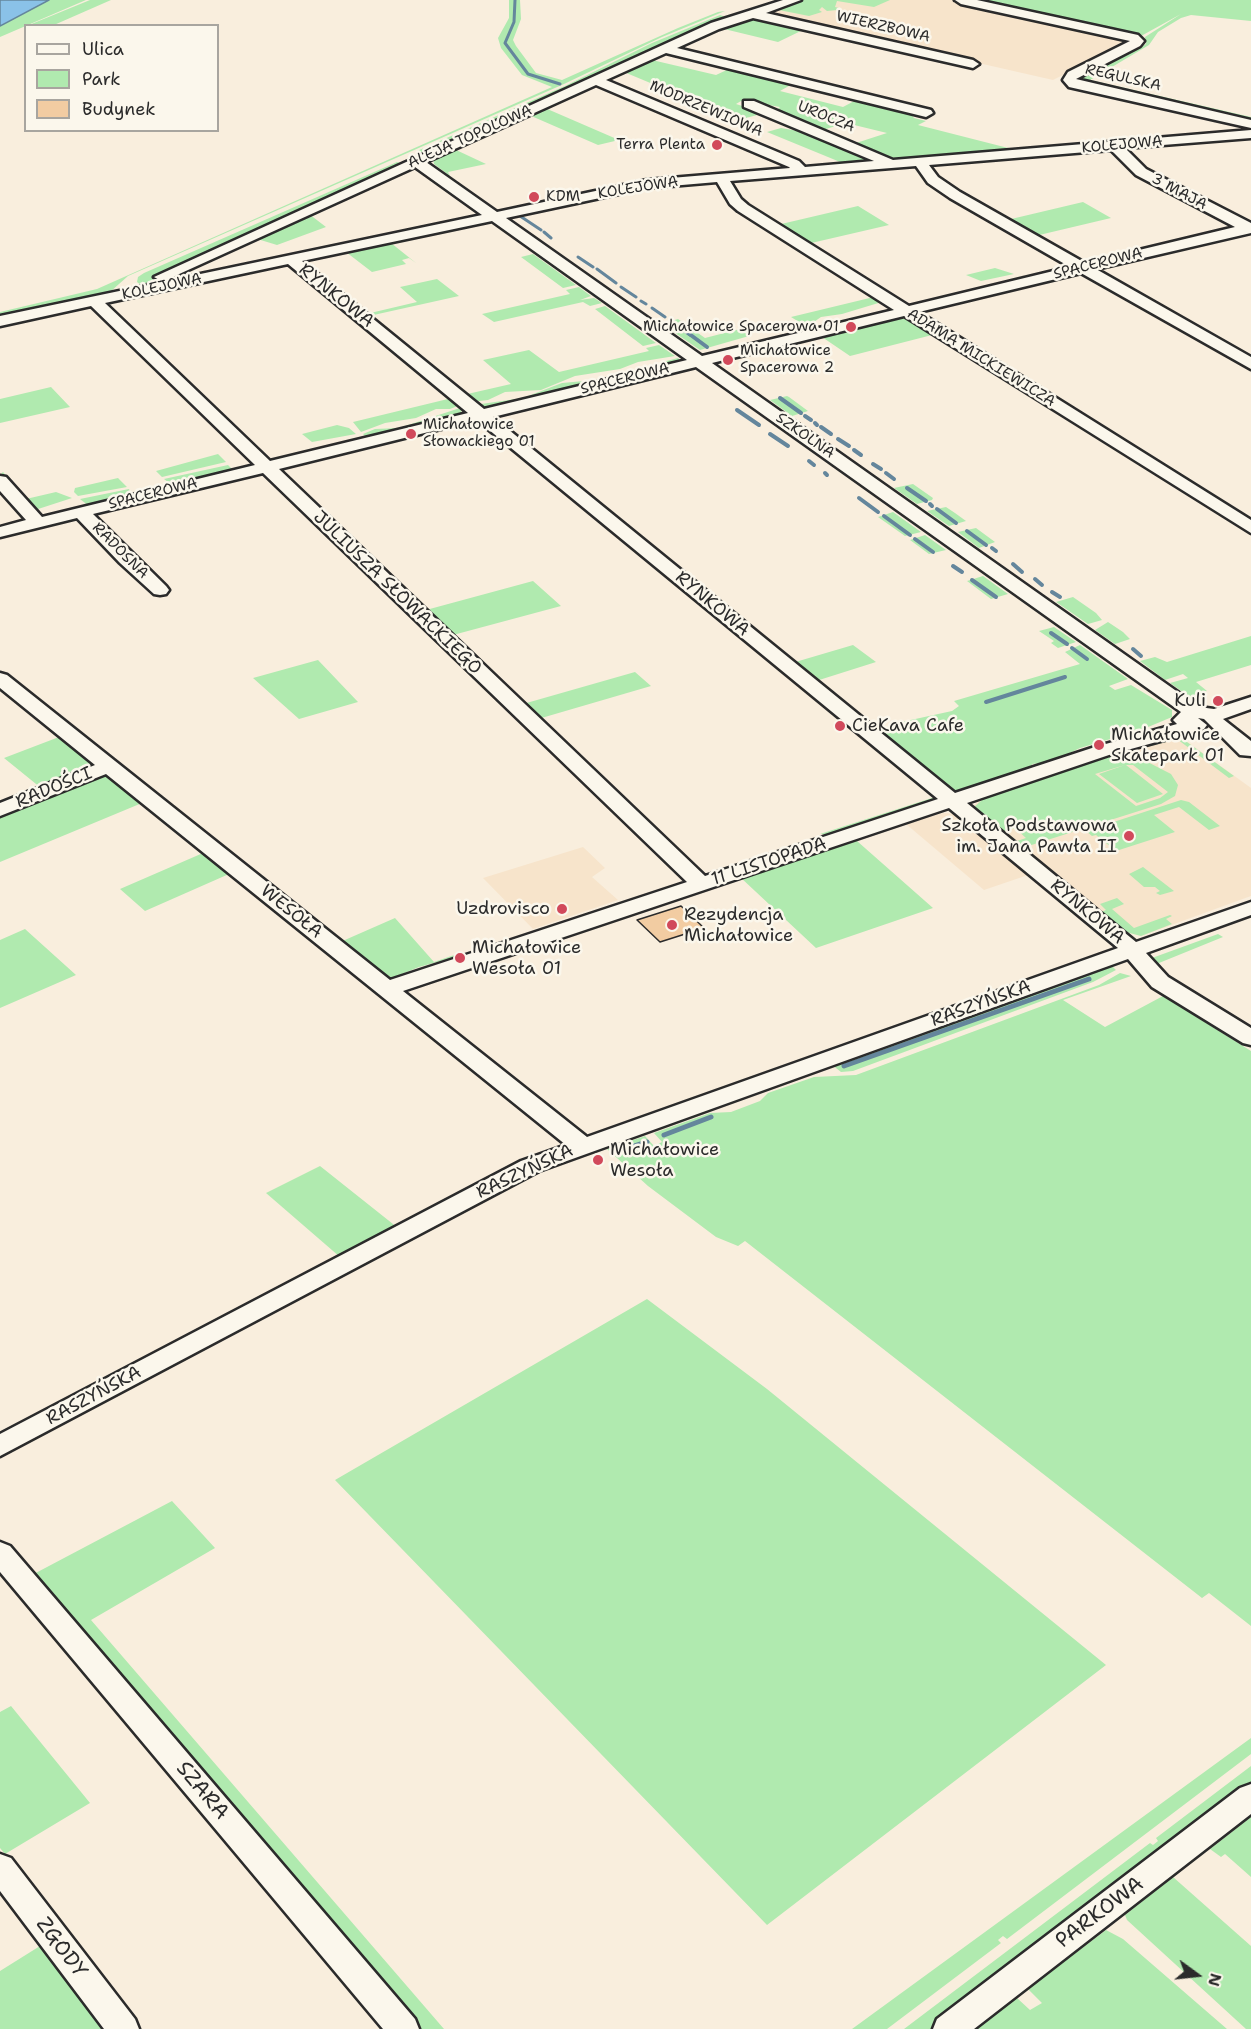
<!DOCTYPE html>
<meta charset="utf-8">
<style>
body{margin:0}
#map{position:relative;width:1251px;height:2029px;overflow:hidden;background:#f9eedd;font-family:"Shantell Sans",sans-serif}
canvas{display:block}
.legend{position:absolute;left:24px;top:24px;width:195px;height:108px;box-sizing:border-box;background:#fbf7ec;border:2px solid #a8a59f;margin:0;padding:8px 10px;list-style:none;font-size:18px;color:#2b2b2b}
.legend li{display:flex;align-items:center;gap:12px;height:30px}
.legend b{width:30px;border:2px solid #a8a59f}
.north{position:absolute;left:1167px;top:1945px;width:60px;height:60px;-webkit-text-stroke:4px #fbf7ec;paint-order:stroke;rotate:105deg;font-size:16px;font-weight:700;line-height:24px;text-align:center;color:#2b2b2b}
.north::after{content:'';display:block;margin:auto;width:21px;height:27px;background:#2b2b2b;clip-path:polygon(50% 0,100% 100%,50% 72%,0 100%)}
</style>
<div id="map">
<canvas width="1251" height="2029"></canvas>
<ul class="legend">
<li><b style="height:8px;background:#fbf7ec"></b>Ulica</li>
<li><b style="height:16px;background:#b0eaaf"></b>Park</li>
<li><b style="height:16px;background:#f2cca2"></b>Budynek</li>
</ul>
<div class="north">N</div>
</div>
<script>
const context = document.querySelector('canvas').getContext('2d');
context.lineJoin = 'round';
function fillPath(path, color) { context.fillStyle = color; context.fill(path, 'evenodd'); }
const shape = rows => new Path2D(rows.map(r => 'M' + r).join(''));
function stroke(path, color, width, dash) { context.strokeStyle = color; context.lineWidth = width; context.lineCap = dash ? 'butt' : 'round'; context.setLineDash(dash || []); context.stroke(path); }
function label(font, color, halo, rows, align = 'center') {
  context.font = font + ' "Shantell Sans",sans-serif'; context.lineWidth = 5; context.setLineDash([]); context.textBaseline = 'middle'; context.strokeStyle = halo; context.fillStyle = color; for (const [text, x, y, turn = 0] of rows) {
    context.save(); context.translate(x, y); context.rotate((+turn || 0) * Math.PI / 180); context.textAlign = isNaN(turn) ? turn : align; if (halo) context.strokeText(text, 0, 0); context.fillText(text, 0, 0); context.restore();
  }
}
fillPath(shape([
 [803,0,952,0,1075,27,1077,31,1084,33,1098,32,1125,38,1129,42,1053,80,759,13],
 [1170,738,1185,740,1251,788,1251,896,1141,936,1126,932,972,809,978,801],
 [943,813,958,814,1028,875,984,890,906,824],
 [583,847,605,868,592,877,618,900,533,929,483,878]
]), '#f7e4cb');
fillPath(shape([
 [49,0,86,0,0,37,0,26],
 [90,0,111,0,54,25,29,25],
 [509,0,520,0,521,19,513,40,516,46,536,73,562,80,678,28,718,12,725,11,662,37,564,84,128,276,110,292,0,315,0,312,97,289,552,87,522,75,501,48,498,38,509,18],
 [802,0,890,0,874,7,837,1,835,7,839,8,837,10,827,11,822,7,819,10,822,12,809,16,774,9],
 [974,0,1251,0,1251,21,1191,15,1181,18,1158,32,1149,45,1090,80,1251,117,1251,121,1079,79,1146,44,1145,37,1181,14,1141,36],
 [720,15,729,18,624,64,616,64,619,66,426,155,417,151,565,86,652,43],
 [751,16,807,28,778,42,720,28],
 [652,60,716,75,731,68,794,83,780,91,843,107,858,99,909,112,914,118,926,121,918,125,1016,150,891,160,853,144,887,133,846,123,819,131,779,113,777,110,780,107,752,102,741,101,736,104,764,113,739,120,624,72],
 [545,108,619,140,598,145,529,115],
 [781,128,821,135,882,161,845,164,767,132],
 [454,149,486,164,448,172,450,176,434,164,433,157],
 [397,162,404,164,157,276,150,283,141,285,137,282,138,277,144,273],
 [1083,202,1111,218,1035,236,1007,220],
 [858,206,889,225,807,244,777,225],
 [309,214,326,227,277,245,254,238],
 [393,241,391,243,416,263,409,258,402,260,406,264,372,272,346,252,303,261],
 [533,254,576,285,563,288,521,257],
 [995,268,1014,274,981,281,966,275],
 [437,279,459,296,369,316,366,314,417,302,400,287],
 [579,287,591,296,580,300,594,298,602,303,590,306,583,302,494,322,482,314,570,294,566,290],
 [878,296,885,301,842,314,821,317,811,324,804,325,791,317],
 [605,306,656,343,643,346,595,309],
 [903,315,936,334,850,356,822,337,795,344,792,342],
 [678,319,705,338,740,329,749,336,700,350,662,324],
 [659,345,675,356,638,362,620,369,575,376,541,390,505,392,488,400,471,402,463,395,511,384,483,360,529,350,559,372,649,351,646,348],
 [678,358,682,361,489,408,474,405,523,398,562,383,595,380],
 [51,387,70,407,0,423,0,399],
 [787,396,789,397,808,411,792,416,770,400],
 [452,398,460,405,450,409,436,409,416,418,385,423,361,432,353,422],
 [463,407,460,415,367,438,363,434,375,429,399,428],
 [337,425,349,428,356,434,312,442,302,434],
 [218,454,226,462,162,477,156,471],
 [228,465,234,471,173,486,164,479],
 [3,472,26,499,56,492,72,498,32,511,0,475],
 [118,478,127,487,78,496,74,492,75,488],
 [913,484,933,498,932,500,917,504,894,488],
 [129,489,132,496,90,507,80,499],
 [946,507,955,513,966,521,949,526,927,511],
 [893,512,921,532,905,536,878,517],
 [976,528,995,542,979,548,958,532],
 [925,535,946,550,929,554,910,540],
 [983,576,1008,594,991,599,967,581],
 [533,581,561,606,453,635,423,609,427,608,426,610],
 [1073,597,1096,613,1102,620,1088,624,1056,602],
 [1108,622,1123,632,1130,639,1115,644,1095,630],
 [1054,627,1076,642,1058,648,1051,643,1054,641,1039,631],
 [1251,636,1251,665,1196,682,1207,691,1202,692,1205,696,1194,700,1170,683,1188,678,1183,674,1165,680,1140,661,1155,657,1167,662],
 [853,645,876,662,816,681,792,663],
 [1080,645,1128,679,1109,686,1115,690,1131,685,1172,710,1172,717,1141,730,1080,748,1051,762,1032,764,1032,768,961,792,954,790,877,731,897,723,952,711,959,706,954,701,1080,664,1065,652],
 [318,660,358,702,299,719,253,678],
 [635,672,651,686,538,719,537,714,523,704],
 [59,737,91,762,87,770,41,788,4,758],
 [1175,737,1180,737,1234,776,1229,778,1177,739,1128,752,1171,774,1178,785,1175,796,1161,804,1022,848,1010,839,1017,841,1026,838,1015,828,1002,832,972,809,982,800,979,797,1139,743],
 [1125,765,1099,774,1137,803,1163,794,1126,765,1133,765,1168,792,1160,798,1136,806,1095,774],
 [102,772,142,803,0,862,0,814],
 [935,797,929,803,832,835,820,834],
 [1181,800,1189,802,1220,826,1209,830,1179,807,1154,815,1175,832,1116,851,1096,835,1092,836,1086,831],
 [861,837,862,839,857,841,933,908,816,948,740,877],
 [203,853,229,874,145,911,120,889],
 [1143,867,1174,891,1160,895,1156,893,1160,891,1155,887,1144,887,1129,874],
 [1117,898,1124,904,1112,909,1134,928,1170,915,1172,916,1166,919,1172,924,1141,936,1126,932,1101,912,1106,910,1100,904],
 [395,918,434,962,460,953,462,955,419,967,392,978,378,970,374,972,338,943],
 [25,929,76,975,0,1008,0,940],
 [1218,934,1223,937,1159,963,1159,969,1152,962,1152,958],
 [1109,963,1116,970,1093,982,853,1071,841,1072,831,1064],
 [1120,973,1131,976,1063,1000,1105,1027,1163,996,1251,1051,1251,1626,1209,1593,1202,1598,745,1241,738,1246,716,1237,648,1186,607,1149,645,1136,654,1146,662,1142,654,1133,710,1113,731,1112,760,1101,768,1093,814,1077,856,1075,1099,985],
 [320,1166,398,1228,340,1257,266,1193],
 [647,1299,767,1389,1106,1665,767,1925,335,1480],
 [172,1501,215,1548,91,1620,444,2029,414,2029,30,1576],
 [11,1706,90,1803,5,1854,0,1848,0,1712],
 [1251,1738,1251,1754,1007,1939,1003,1936,998,1940,1001,1943,887,2029,852,2029],
 [1251,1766,1251,1785,932,2029,904,2029,1150,1843,1153,1845,1158,1841,1156,1838],
 [1251,1817,1251,1877,1225,1854,1221,1857,1210,1849],
 [1173,1877,1251,1946,1251,2029,1246,2029,1127,1920,1125,1915],
 [1106,1930,1123,1939,1227,2029,977,2029,1017,1998,1030,2010,1042,2003,1028,1989],
 [40,1946,91,2014,102,2029,0,2029,0,1971]
]), '#b0eaaf');
const water = shape([
 [0,0,49,0,0,26,0,0]
]);
fillPath(water, '#8ac2e8');
stroke(water, '#64869c', 1.5);
stroke(shape([
 [515,0,514,22,505,43,528,74,560,84],
 [424,153,472,132],
 [395,167,401,164],
 [520,216,541,230],
 [544,232,551,238],
 [578,257,593,267],
 [597,269,616,283],
 [621,287,636,297],
 [641,301,646,304],
 [652,308,665,317],
 [672,322,690,335]
]), '#64869c', 3);
stroke(shape([
 [688,333,707,347],
 [780,398,801,413],
 [737,410,759,425],
 [805,416,811,420],
 [815,423,817,425],
 [821,427,831,434],
 [770,434,788,446],
 [838,439,849,446],
 [854,450,861,455],
 [809,461,814,465],
 [873,464,881,469],
 [825,473,827,475],
 [886,473,894,479],
 [907,488,926,501],
 [859,498,878,512],
 [930,504,932,506],
 [937,509,956,523],
 [884,516,910,535],
 [967,531,986,545],
 [915,539,933,552],
 [992,548,996,551],
 [1013,564,1022,572],
 [953,566,962,572],
 [1035,579,1042,585],
 [972,580,996,597],
 [1052,592,1060,597],
 [1051,633,1067,644],
 [1072,648,1087,659],
 [1133,649,1141,656],
 [986,702,1065,677]
]), '#64869c', 4);
stroke(shape([
 [844,1066,1089,979],
 [664,1135,711,1117],
 [619,1151,647,1142]
]), '#64869c', 5);
const building = shape([
 [681,906,704,928,660,942,637,920,681,906]
]);
fillPath(building, '#f2cca2');
stroke(building, '#2b2b2b', 1.5);
const minor = shape([
 [783,0,801,0,766,13,973,60,979,64,973,68,753,18,719,29,677,48,931,110,933,113,926,117,666,53,606,80,799,161,805,167,874,161,744,107,744,101,754,101,893,160,1251,130,1251,138,1125,148,1146,169,1251,223,1251,233,1096,269,1251,357,1251,369,1081,273,919,312,1251,520,1251,533,904,316,712,363,1199,707,1214,709,1251,697,1251,709,1223,719,1251,741,1251,756,1240,755,1204,719,1198,718,1207,725,1204,729,1109,755,967,803,1136,942,1251,902,1251,915,1146,953,1168,977,1251,1028,1251,1045,1243,1043,1152,987,1128,959,539,1171,0,1456,0,1434,521,1161,566,1145,106,774,0,816,0,803,95,765,0,688,0,673,7,675,390,980,687,882,263,473,93,514,166,586,169,590,166,594,160,595,154,594,120,563,77,518,0,537,0,527,26,520,0,491,0,476,6,477,42,517,255,465,91,306,0,326,0,316,482,215,415,167,166,280,161,281,154,277,711,23,783,0],
 [596,85,789,167,790,168,647,180,497,212,426,162,596,85],
 [1111,150,1136,175,1235,227,1085,263,960,192,938,177,929,165,1111,150],
 [916,166,928,183,950,198,1070,267,909,306,748,205,741,199,730,181,916,166],
 [717,182,730,204,738,211,894,310,702,356,506,218,647,188,717,182],
 [492,221,687,360,484,409,302,261,492,221],
 [288,264,468,413,270,461,105,303,288,264],
 [696,367,1181,712,1173,720,1177,724,1095,747,955,793,493,417,696,367],
 [477,420,938,799,705,876,279,469,477,420],
 [949,808,1118,948,587,1137,403,991,949,808],
 [955,0,977,0,1138,35,1144,41,1140,46,1076,79,1251,120,1251,128,1069,87,1063,80,1068,72,1130,41,961,4,955,0],
 [0,1542,10,1546,415,2019,419,2029,383,2029,0,1572,0,1542],
 [1251,1784,1251,1814,974,2029,933,2029,937,2019,1240,1788,1251,1784],
 [0,1854,11,1858,135,2019,139,2029,104,2029,0,1891,0,1854]
]);
stroke(minor, '#2b2b2b', 5);
fillPath(minor, '#fbf7ec');
for (const [x, y, r, color] of [
 [717,145,6,"#d1495b"],
 [534,197,6,"#d1495b"],
 [851,327,6,"#d1495b"],
 [728,360,6,"#d1495b"],
 [411,434,6,"#d1495b"],
 [1218,701,6,"#d1495b"],
 [840,726,6,"#d1495b"],
 [1099,745,6,"#d1495b"],
 [1129,836,6,"#d1495b"],
 [562,909,6,"#d1495b"],
 [672,925,6,"#d1495b"],
 [460,958,6,"#d1495b"],
 [598,1160,6,"#d1495b"]
]) { const dot = new Path2D(); dot.arc(x, y, r, 0, 2 * Math.PI); context.fillStyle = color; context.fill(dot); stroke(dot, '#fbf7ec', 2); }
label('15px', '#2b2b2b', '#fbf7ec', [
 ["WIERZBOWA",883,27,13],
 ["REGULSKA",1123,78,13],
 ["MODRZEWIOWA",706,109,23],
 ["UROCZA",826,117,22],
 ["ALEJA TOPOLOWA",470,137,-24],
 ["KOLEJOWA",1122,145,-5],
 ["KOLEJOWA",638,188,-9],
 ["3 MAJA",1179,192,28],
 ["SPACEROWA",1098,264,-14],
 ["KOLEJOWA",162,287,-12],
 ["ADAMA MICKIEWICZA",981,358,32],
 ["SPACEROWA",625,379,-14],
 ["SZKOLNA",805,436,35],
 ["SPACEROWA",153,494,-14],
 ["RADOSNA",120,551,45]
]);
label('15px', '#2b2b2b', '#fbf7ec', [
 ["Terra Plenta",705,145,"right"],
 ["KDM",546,197],
 ["Michałowice Spacerowa 01",839,327,"right"],
 ["Michałowice",740,351],
 ["Spacerowa 2",740,368],
 ["Michałowice",423,425],
 ["Słowackiego 01",423,442]
], 'left');
label('18px', '#2b2b2b', '#fbf7ec', [
 ["RYNKOWA",336,296,39],
 ["JULIUSZA SŁOWACKIEGO",397,593,44],
 ["RYNKOWA",712,604,40],
 ["RADOŚCI",54,788,-22],
 ["11 LISTOPADA",769,862,-18],
 ["WESOŁA",291,912,39],
 ["RYNKOWA",1087,912,40],
 ["RASZYŃSKA",981,1004,-20],
 ["RASZYŃSKA",525,1172,-25],
 ["RASZYŃSKA",94,1396,-28]
]);
label('18px', '#2b2b2b', '#fbf7ec', [
 ["Kuli",1206,701,"right"],
 ["CieKava Cafe",852,726],
 ["Michałowice",1111,735],
 ["Skatepark 01",1111,756],
 ["Szkoła Podstawowa",1117,826,"right"],
 ["im. Jana Pawła II",1117,847,"right"],
 ["Uzdrovisco",550,909,"right"],
 ["Rezydencja",684,915],
 ["Michałowice",684,936],
 ["Michałowice",472,948],
 ["Wesoła 01",472,969],
 ["Michałowice",610,1150],
 ["Wesoła",610,1171]
], 'left');
label('21px', '#2b2b2b', '#fbf7ec', [
 ["SZARA",202,1791,50],
 ["PARKOWA",1100,1913,-37],
 ["ZGODY",61,1948,53]
]);
</script>
